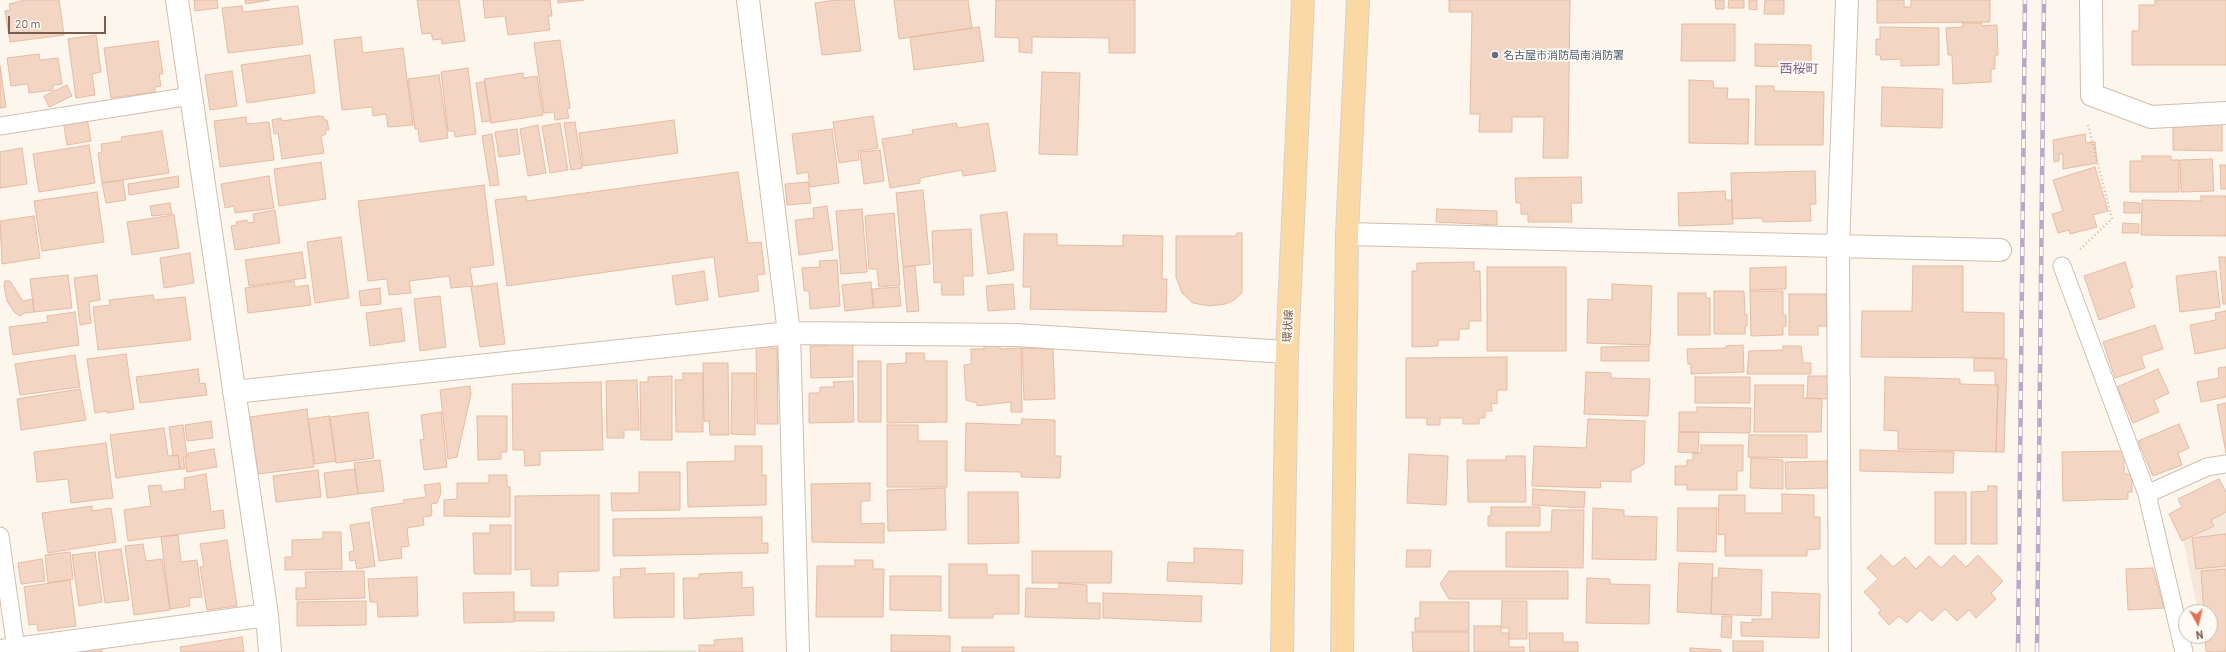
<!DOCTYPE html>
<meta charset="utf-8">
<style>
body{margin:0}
#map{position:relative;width:2226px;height:652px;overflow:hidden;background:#fdf6ec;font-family:Barlow,sans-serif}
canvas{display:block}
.north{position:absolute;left:2178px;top:604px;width:40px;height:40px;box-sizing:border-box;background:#fffaf3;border:1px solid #cabbb1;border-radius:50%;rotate:172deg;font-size:11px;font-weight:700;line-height:16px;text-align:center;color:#7a5c4d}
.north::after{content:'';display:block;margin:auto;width:14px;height:18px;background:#e76f51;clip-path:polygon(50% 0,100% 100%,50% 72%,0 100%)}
.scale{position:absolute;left:8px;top:16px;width:98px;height:18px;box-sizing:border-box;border:2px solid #7a5c4d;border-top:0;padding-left:5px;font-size:12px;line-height:14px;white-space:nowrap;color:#7a5c4d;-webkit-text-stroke:3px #fffaf3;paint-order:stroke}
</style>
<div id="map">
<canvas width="2226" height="652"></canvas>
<div class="north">N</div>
<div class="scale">20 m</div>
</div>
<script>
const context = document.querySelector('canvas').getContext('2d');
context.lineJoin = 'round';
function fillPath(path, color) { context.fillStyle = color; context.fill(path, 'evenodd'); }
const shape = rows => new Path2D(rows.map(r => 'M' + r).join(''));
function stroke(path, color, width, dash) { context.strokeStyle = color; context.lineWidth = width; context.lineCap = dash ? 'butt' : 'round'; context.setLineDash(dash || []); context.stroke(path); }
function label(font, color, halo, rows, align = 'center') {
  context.font = font + ' Barlow,"Noto Sans JP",sans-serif'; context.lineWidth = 3.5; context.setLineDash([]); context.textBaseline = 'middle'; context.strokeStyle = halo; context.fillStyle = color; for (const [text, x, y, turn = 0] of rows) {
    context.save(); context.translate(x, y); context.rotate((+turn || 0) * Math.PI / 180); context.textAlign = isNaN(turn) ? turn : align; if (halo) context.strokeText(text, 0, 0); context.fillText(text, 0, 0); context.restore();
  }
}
fillPath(shape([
 [2226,497,2226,652,2207,652,2203,636,2210,636,2210,612,2198,612,2177,510]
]), '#f5e8da');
fillPath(shape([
 [696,650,696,652,499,652]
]), '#d8ecc9');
const building = shape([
 [25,0,59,0,64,35,10,42,5,11,10,10,9,4,25,0],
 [194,0,217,0,218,8,195,11,194,0],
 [245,0,270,0,246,4,245,0],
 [417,0,459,0,465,41,442,44,441,39,433,40,431,33,422,34,417,0],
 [483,0,550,0,552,16,548,16,550,30,508,35,505,16,485,18,483,0],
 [558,0,584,0,558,3,558,0],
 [836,0,854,0,861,51,822,55,815,3,836,0],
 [894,0,968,0,972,28,899,39,894,0],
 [996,0,1135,0,1135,53,1109,53,1109,38,1032,37,1032,53,1019,52,1019,38,995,37,996,0],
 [1449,0,1570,0,1568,158,1543,158,1544,117,1512,117,1512,132,1479,132,1480,114,1470,114,1472,12,1449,12,1449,0],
 [1715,0,1724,0,1724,9,1716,9,1715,0],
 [1729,0,1744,0,1744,8,1728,8,1729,0],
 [1749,0,1757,0,1757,10,1749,9,1749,0],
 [1765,0,1784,0,1784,14,1764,14,1765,0],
 [1877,0,1904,0,1904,7,1911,7,1911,0,1990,0,1990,22,1877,23,1877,0],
 [2155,0,2226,0,2226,65,2132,65,2132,31,2139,31,2139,5,2155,5,2155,0],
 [242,6,243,12,298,6,303,44,228,53,222,8,242,6],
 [1962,23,1982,23,1982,26,1997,25,1998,55,1995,55,1995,69,1991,69,1991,82,1953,84,1952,55,1948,55,1946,28,1963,27,1962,23],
 [1682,24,1735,24,1735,61,1681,61,1682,24],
 [979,27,984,61,914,70,910,37,979,27],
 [1880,27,1939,28,1939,65,1901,66,1901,59,1881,60,1880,55,1876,55,1876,39,1880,39,1880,27],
 [96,35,101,72,92,74,95,95,76,98,68,39,96,35],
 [361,37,363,53,403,48,413,125,388,127,386,114,373,116,372,107,342,110,334,40,361,37],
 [560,40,570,108,567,109,569,118,555,120,554,112,544,113,534,43,560,40],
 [158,41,163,74,159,74,161,86,155,87,155,92,111,98,104,48,158,41],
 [1755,44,1811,45,1811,68,1755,66,1755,44],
 [39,54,40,60,58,58,62,84,53,85,53,90,29,93,28,84,11,86,7,58,39,54],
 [310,55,315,93,247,103,241,65,310,55],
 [0,66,6,107,0,108,0,66],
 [468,68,476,134,455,137,454,131,448,131,441,72,468,68],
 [232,71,237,106,210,110,205,75,232,71],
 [1042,72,1080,73,1077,155,1039,154,1042,72],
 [523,73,523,78,537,76,543,115,491,123,484,79,523,73],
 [439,75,448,138,420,142,418,129,415,129,408,79,439,75],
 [1689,80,1713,81,1714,88,1728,88,1727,99,1749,99,1748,144,1689,143,1689,80],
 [485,82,491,121,482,122,476,83,485,82],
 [67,85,72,96,49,107,44,96,67,85],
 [1756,86,1774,86,1774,91,1824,92,1823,145,1755,145,1756,86],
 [1882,87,1943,89,1942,128,1881,126,1882,87],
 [318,116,324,117,324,120,327,120,329,130,325,130,326,134,321,136,324,153,282,159,278,133,274,134,272,120,281,118,282,121,318,116],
 [873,116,878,148,858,151,859,160,839,163,833,122,873,116],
 [246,117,247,124,269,122,274,160,220,167,214,121,246,117],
 [87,118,91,141,67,145,63,120,87,118],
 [674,120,678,153,583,166,579,133,674,120],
 [575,122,582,168,571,170,564,123,575,122],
 [560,123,568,170,550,173,542,126,560,123],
 [956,123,958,128,988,123,996,171,963,176,962,170,920,178,920,183,890,188,882,139,913,134,912,130,956,123],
 [2222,124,2222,151,2173,150,2173,125,2222,124],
 [538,125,546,173,528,176,520,129,538,125],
 [517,129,520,154,499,157,495,132,517,129],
 [832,129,839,183,810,187,808,172,797,174,792,134,832,129],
 [162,131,169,173,102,183,98,153,102,152,101,144,122,141,121,137,162,131],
 [492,134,499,185,490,186,482,136,492,134],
 [2085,134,2086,143,2095,142,2097,163,2063,169,2063,154,2059,154,2059,161,2054,162,2053,140,2085,134],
 [89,145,95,183,39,192,33,154,89,145],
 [22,148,27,184,0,188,0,152,22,148],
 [880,150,884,181,864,184,860,152,880,150],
 [2142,156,2171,156,2171,160,2179,160,2179,192,2130,192,2130,161,2142,161,2142,156],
 [2212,159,2214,191,2181,192,2180,160,2212,159],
 [321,162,326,199,279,206,274,169,321,162],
 [2220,165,2226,165,2226,189,2221,189,2220,165],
 [2095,167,2108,211,2093,215,2097,227,2070,234,2069,230,2058,233,2052,214,2063,211,2053,180,2095,167],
 [1815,171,1816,204,1810,204,1811,221,1763,222,1762,218,1732,219,1731,173,1815,171],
 [738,172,748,243,761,242,765,274,757,275,759,291,719,297,714,257,507,286,495,200,526,196,527,201,738,172],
 [178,176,179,187,129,195,128,184,178,176],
 [269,176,274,208,235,213,234,206,225,208,221,184,269,176],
 [1581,177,1582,203,1571,203,1572,222,1528,222,1528,214,1521,214,1521,203,1516,203,1515,178,1581,177],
 [123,180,126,200,106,203,102,183,123,180],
 [808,182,811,203,787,205,785,184,808,182],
 [484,185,494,265,470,268,473,286,451,288,449,276,409,281,411,293,389,295,387,279,368,281,358,201,484,185],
 [923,190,930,264,903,267,896,193,923,190],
 [1725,191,1726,200,1732,200,1733,224,1679,226,1678,193,1725,191],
 [97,192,104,242,42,251,34,201,97,192],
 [2201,196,2226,196,2226,236,2141,235,2142,200,2201,201,2201,196],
 [2124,202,2140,203,2140,213,2124,213,2124,202],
 [170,203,172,214,152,216,150,206,170,203],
 [827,206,833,250,799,255,795,220,814,218,813,208,827,206],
 [862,209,867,272,841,274,836,211,862,209],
 [1437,209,1497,211,1497,225,1436,222,1437,209],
 [275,210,280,243,235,250,231,226,237,225,236,222,247,220,248,223,254,222,253,214,275,210],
 [1007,212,1014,270,988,274,980,215,1007,212],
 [894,213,900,285,879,287,877,269,869,269,865,216,894,213],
 [174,215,179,248,132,255,127,222,174,215],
 [34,216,40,258,2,264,0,221,34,216],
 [2123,223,2139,224,2139,233,2122,233,2123,223],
 [971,229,973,276,963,276,964,295,942,295,941,282,934,283,932,231,971,229],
 [1237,233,1242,233,1242,293,1234,300,1225,304,1209,306,1193,303,1182,293,1176,277,1176,236,1236,236,1237,233],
 [1024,234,1057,234,1057,245,1123,246,1123,235,1163,236,1162,279,1167,279,1166,312,1030,309,1031,287,1023,287,1024,234],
 [341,237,349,298,315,303,307,242,341,237],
 [302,252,306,278,249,286,245,260,302,252],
 [190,253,194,283,164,288,160,258,190,253],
 [2219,257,2226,257,2226,304,2223,304,2219,257],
 [837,260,840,306,810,309,809,291,804,291,802,268,820,267,819,261,837,260],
 [1474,262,1474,271,1480,271,1481,321,1469,321,1469,329,1459,329,1459,340,1438,340,1438,346,1412,347,1412,271,1417,271,1417,263,1474,262],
 [2125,262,2133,287,2129,289,2135,307,2099,320,2084,276,2125,262],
 [915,266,919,311,907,312,903,267,915,266],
 [1913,266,1963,266,1963,312,2004,313,2004,358,1861,357,1862,311,1912,311,1913,266],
 [1487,267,1566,267,1566,351,1487,351,1487,267],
 [1786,267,1786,289,1750,290,1750,268,1786,267],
 [704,271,708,300,676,305,672,276,704,271],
 [2216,271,2220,307,2180,312,2176,276,2216,271],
 [68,275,72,308,34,312,30,279,68,275],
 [97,275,100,300,89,302,91,323,80,325,74,278,97,275],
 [5,281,10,281,23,301,33,299,34,312,24,313,20,316,14,312,7,301,4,286,5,281],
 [294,281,295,287,308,285,311,305,248,313,245,288,294,281],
 [871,282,873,308,845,311,842,285,871,282],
 [497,283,505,344,480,347,471,287,497,283],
 [1013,284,1015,309,988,311,986,286,1013,284],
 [1612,284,1652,286,1650,345,1587,343,1588,299,1612,300,1612,284],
 [899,287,901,306,874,308,872,289,899,287],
 [380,288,381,304,361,306,359,291,380,288],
 [1714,291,1744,291,1745,315,1747,314,1747,326,1745,326,1745,334,1714,334,1714,291],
 [1750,291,1783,291,1783,315,1786,315,1786,326,1783,327,1783,335,1751,336,1750,291],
 [1678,293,1706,293,1706,298,1710,298,1710,335,1678,335,1678,293],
 [1789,294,1826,294,1827,326,1818,326,1818,335,1789,335,1789,294],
 [153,295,154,300,185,297,191,340,98,350,93,307,110,305,109,300,153,295],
 [440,296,446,347,420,351,414,299,440,296],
 [401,308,405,341,370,346,366,313,401,308],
 [2226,311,2226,348,2195,354,2190,325,2216,320,2215,313,2226,311],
 [75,312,79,345,13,355,9,327,48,322,47,316,75,312],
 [2155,325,2163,349,2141,356,2145,368,2115,378,2103,342,2155,325],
 [853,340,853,377,811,378,810,346,825,346,825,341,853,340],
 [756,341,770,341,770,348,777,348,778,424,757,424,756,341],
 [984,345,1000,345,1000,349,1021,348,1022,412,1011,412,1011,402,977,406,977,403,966,400,964,365,971,364,971,349,984,349,984,345],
 [1743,345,1744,372,1691,374,1691,364,1688,364,1687,349,1726,348,1726,346,1743,345],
 [1649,346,1649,361,1601,361,1601,347,1649,346],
 [1783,346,1801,346,1803,363,1811,363,1811,374,1747,374,1749,351,1783,350,1783,346],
 [1022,348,1053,349,1055,399,1024,400,1022,348],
 [906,353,924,353,925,361,947,361,947,422,887,423,887,364,906,363,906,353],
 [126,354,134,409,107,413,107,411,95,413,87,359,126,354],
 [75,355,80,387,20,395,15,364,75,355],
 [1507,357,1507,390,1497,390,1497,404,1491,403,1492,411,1485,411,1485,418,1479,418,1479,424,1463,424,1463,418,1440,418,1440,425,1427,425,1427,418,1406,418,1406,358,1507,357],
 [1974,358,2007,359,2004,452,1996,452,1998,385,1995,385,1995,371,1974,371,1974,358],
 [858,361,881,361,881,422,858,422,858,361],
 [703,363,728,363,729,435,710,435,709,421,704,421,703,363],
 [2226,367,2226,397,2201,402,2197,382,2219,378,2218,368,2226,367],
 [198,369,200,384,205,383,207,395,140,403,136,377,198,369],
 [2158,369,2169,393,2154,400,2159,412,2133,423,2117,387,2158,369],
 [1586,372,1611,373,1611,378,1650,379,1648,416,1584,414,1586,372],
 [683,373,703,373,703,432,676,432,675,380,683,380,683,373],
 [732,373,755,373,755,435,731,434,732,373],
 [672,376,672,440,641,440,640,382,648,382,648,377,672,376],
 [1808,376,1828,376,1828,399,1807,398,1808,376],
 [1695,377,1750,377,1750,403,1695,403,1695,377],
 [1885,377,1960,379,1960,384,1998,385,1996,452,1898,449,1898,431,1884,430,1885,377],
 [637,380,639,430,624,430,624,438,607,438,606,381,637,380],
 [853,381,854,422,809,423,809,393,820,393,820,387,834,387,833,382,853,381],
 [601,382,603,450,540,451,540,465,525,466,524,450,513,450,512,384,601,382],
 [1755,385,1804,385,1803,398,1822,399,1821,432,1754,432,1755,385],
 [470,386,471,394,457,457,448,459,440,390,470,386],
 [80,389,86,420,21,430,17,399,80,389],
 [2226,403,2226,453,2217,405,2226,403],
 [1697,407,1751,408,1750,433,1679,432,1679,412,1697,412,1697,407],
 [307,409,314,467,258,474,250,417,307,409],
 [368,412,374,458,336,463,330,417,368,412],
 [441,412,447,467,424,470,420,440,424,439,421,415,441,412],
 [329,416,336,461,315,464,308,419,329,416],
 [477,416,507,416,507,452,501,452,501,459,478,460,477,416],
 [1022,419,1055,420,1055,456,1061,456,1060,478,1021,477,1021,472,965,471,966,423,1021,425,1022,419],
 [1588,419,1645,421,1644,464,1631,471,1631,482,1600,481,1601,488,1532,486,1534,446,1586,448,1588,419],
 [211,421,213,438,187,441,185,425,211,421],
 [2179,424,2189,448,2178,453,2182,465,2153,476,2138,441,2179,424],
 [183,425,187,456,183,457,185,469,180,469,178,455,173,456,169,427,183,425],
 [887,425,918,425,918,441,947,441,947,487,887,487,887,425],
 [164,428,168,456,178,455,180,469,116,478,110,435,164,428],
 [1679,432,1699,432,1698,453,1678,452,1679,432],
 [1749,435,1807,435,1807,458,1748,457,1749,435],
 [106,443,113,498,71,503,68,479,37,482,34,452,106,443],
 [1701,445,1743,445,1743,471,1737,471,1737,490,1687,490,1687,485,1675,485,1675,466,1687,466,1687,460,1693,460,1693,453,1701,453,1701,445],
 [735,446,762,446,762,475,766,475,766,505,688,507,687,462,735,461,735,446],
 [214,449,217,467,187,472,185,458,188,457,188,453,214,449],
 [1860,450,1954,452,1953,473,1860,471,1860,450],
 [2124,451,2124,474,2132,474,2132,492,2128,492,2128,499,2063,501,2062,452,2124,451],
 [1409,454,1448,456,1446,505,1407,503,1409,454],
 [1506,456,1525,456,1526,502,1468,502,1467,460,1506,460,1506,456],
 [1751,458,1783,460,1783,489,1750,488,1751,458],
 [380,460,384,491,358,494,354,463,380,460],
 [1827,461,1828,488,1786,489,1785,462,1827,461],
 [355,469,358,494,327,498,324,473,355,469],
 [318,470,321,497,276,502,273,476,318,470],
 [639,472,680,472,680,510,612,511,611,493,639,493,639,472],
 [206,474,211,512,223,510,225,528,128,541,124,510,151,506,148,486,161,485,162,492,185,489,184,478,206,474],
 [489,475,507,475,507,486,510,487,510,517,444,516,444,500,457,499,457,483,489,483,489,475],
 [2219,479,2226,492,2226,512,2211,520,2214,526,2182,541,2169,514,2182,507,2178,499,2219,479],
 [440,483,441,493,437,503,431,504,432,512,431,516,423,517,424,525,407,528,409,546,401,547,402,558,379,561,371,508,404,503,403,500,426,497,424,485,440,483],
 [870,483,870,501,861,501,861,524,884,523,884,543,812,542,811,484,870,483],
 [1988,486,1997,486,1997,544,1971,544,1971,492,1988,491,1988,486],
 [945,488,946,530,888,531,887,490,945,488],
 [1533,489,1585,492,1584,508,1532,505,1533,489],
 [968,492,1018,492,1019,543,968,544,968,492],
 [1935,492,1966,492,1966,544,1935,544,1935,492],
 [1782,494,1814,495,1814,517,1820,517,1820,549,1807,550,1807,556,1725,556,1725,534,1718,535,1719,495,1745,495,1745,513,1782,513,1782,494],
 [599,495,599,571,558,572,558,586,531,586,531,569,515,570,515,496,599,495],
 [92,506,92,511,111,508,116,542,48,553,42,513,92,506],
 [1491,507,1540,507,1540,526,1488,526,1488,516,1491,516,1491,507],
 [1593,508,1624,510,1624,516,1657,517,1656,560,1592,559,1593,508],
 [1678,508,1717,508,1716,552,1677,551,1678,508],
 [1552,510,1584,510,1583,568,1506,567,1506,532,1551,532,1552,510],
 [762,517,762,543,768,543,768,553,613,556,613,519,762,517],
 [369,522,375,566,357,569,355,560,350,561,349,552,354,551,350,525,369,522],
 [490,525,511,525,511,574,474,574,473,533,490,533,490,525],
 [323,532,341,532,342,569,285,570,285,557,292,557,292,540,323,539,323,532],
 [2226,534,2226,566,2196,569,2192,538,2226,534],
 [178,535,181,562,197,560,202,597,189,598,190,606,170,609,161,537,178,535],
 [227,540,237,606,207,610,200,567,204,566,200,544,227,540],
 [143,544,146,561,162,559,170,610,134,615,125,546,143,544],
 [1194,548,1243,550,1242,584,1167,581,1168,562,1194,563,1194,548],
 [121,549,129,600,105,603,98,552,121,549],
 [1407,550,1431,550,1430,567,1406,567,1407,550],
 [1032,551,1112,551,1111,583,1032,583,1032,551],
 [70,552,73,579,48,583,45,555,70,552],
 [95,552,102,602,79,606,72,555,95,552],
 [1881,555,1893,567,1905,557,1916,569,1929,556,1941,568,1954,555,1966,567,1978,555,2003,581,1991,593,1996,599,1976,618,1969,610,1957,621,1945,609,1932,621,1920,610,1907,623,1899,616,1889,625,1878,613,1881,610,1864,592,1878,579,1867,568,1881,555],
 [42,559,45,581,21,584,18,563,42,559],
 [855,560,873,560,873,569,884,569,883,617,816,617,817,566,855,566,855,560],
 [1679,563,1713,564,1711,614,1677,612,1679,563],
 [949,564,987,564,987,575,1019,575,1019,614,993,614,993,618,949,618,949,564],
 [645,568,645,574,674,573,674,617,614,618,613,577,621,577,620,569,645,568],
 [1719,568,1762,570,1761,616,1711,614,1712,578,1718,578,1719,568],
 [2153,568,2164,608,2128,610,2126,569,2153,568],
 [2226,569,2226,652,2211,652,2206,651,2205,636,2210,636,2210,612,2204,612,2201,571,2226,569],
 [364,571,365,598,296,600,296,588,306,588,305,572,364,571],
 [1449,571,1568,571,1568,599,1449,599,1440,584,1449,571],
 [742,572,742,588,753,587,754,615,684,619,683,578,699,578,699,574,742,572],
 [890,576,941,576,941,611,890,610,890,576],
 [417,577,418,616,378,617,377,602,370,602,368,579,417,577],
 [1587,578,1610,579,1610,584,1650,585,1649,624,1586,623,1587,578],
 [70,580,76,626,38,631,37,624,29,625,24,587,70,580],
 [1059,583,1087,585,1087,603,1100,603,1100,619,1025,617,1026,588,1059,589,1059,583],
 [514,592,514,622,464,623,463,593,514,592],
 [1772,592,1820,594,1819,638,1741,636,1741,622,1752,623,1752,619,1772,619,1772,592],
 [1103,593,1202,596,1201,622,1103,618,1103,593],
 [366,601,366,625,297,626,297,602,366,601],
 [1502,601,1527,601,1527,639,1509,639,1509,628,1501,628,1502,601],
 [1420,602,1469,602,1469,631,1415,631,1415,618,1420,618,1420,602],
 [515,612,554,612,554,621,515,621,515,612],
 [1722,616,1732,616,1731,638,1721,637,1722,616],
 [1474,626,1501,626,1501,633,1509,633,1509,647,1524,647,1524,652,1474,652,1474,626],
 [1412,632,1469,632,1469,652,1413,652,1412,632],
 [1529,633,1563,633,1563,642,1578,642,1578,652,1530,652,1529,633],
 [891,635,950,636,950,652,891,652,891,635],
 [242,637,244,652,181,652,180,647,242,637],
 [742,638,743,652,699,652,699,645,715,645,714,640,742,638],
 [1733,641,1763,641,1763,652,1733,652,1733,641],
 [962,647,1014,647,1014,652,962,652,962,647],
 [102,648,102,652,76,652,102,648],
 [1690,648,1721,650,1721,652,1690,652,1690,648]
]);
fillPath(building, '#f3d5c3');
stroke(building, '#e6bba3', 1);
const service = shape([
 [0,126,191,96],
 [2062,266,2147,494],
 [0,536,16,649],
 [2184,652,2147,494,2207,467,2226,464]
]);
const minor = shape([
 [177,0,267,615,270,652],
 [748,0,789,333,798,652],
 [2091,0,2092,95,2151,117,2226,113],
 [1347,234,2000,250],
 [234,392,789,333,1015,335,1287,352],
 [0,651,267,615],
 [1840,652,1838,246,1847,0]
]);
const primary = shape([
 [1282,652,1287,352,1303,0],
 [1342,652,1347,234,1358,0]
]);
stroke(service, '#d1beb0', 19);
stroke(minor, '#d1beb0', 24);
stroke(primary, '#dad1cd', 24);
stroke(shape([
 [2080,249,2112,219,2088,125]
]), '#d9b8a5', 2.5, [1, 3]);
stroke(service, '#fff', 17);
stroke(minor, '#fff', 22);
stroke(primary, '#fbd9a5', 22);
const rail = shape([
 [2018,652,2025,0],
 [2037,652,2044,0]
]);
stroke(rail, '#b9a8c9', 4.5);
stroke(rail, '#fffaf3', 3, [9]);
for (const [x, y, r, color] of [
 [1495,55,4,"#5c6f8a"]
]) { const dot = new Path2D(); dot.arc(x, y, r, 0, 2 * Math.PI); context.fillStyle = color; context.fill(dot); stroke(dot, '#fffaf3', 1.5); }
label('11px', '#4e5e75', '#fffaf3', [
 ["名古屋市消防局南消防署",1503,55]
], 'left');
label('11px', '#7a5c4d', '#fffaf3', [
 ["環状線",1288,326,-87]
]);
label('13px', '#846695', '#fffaf3', [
 ["西桜町",1799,69]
]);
</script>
